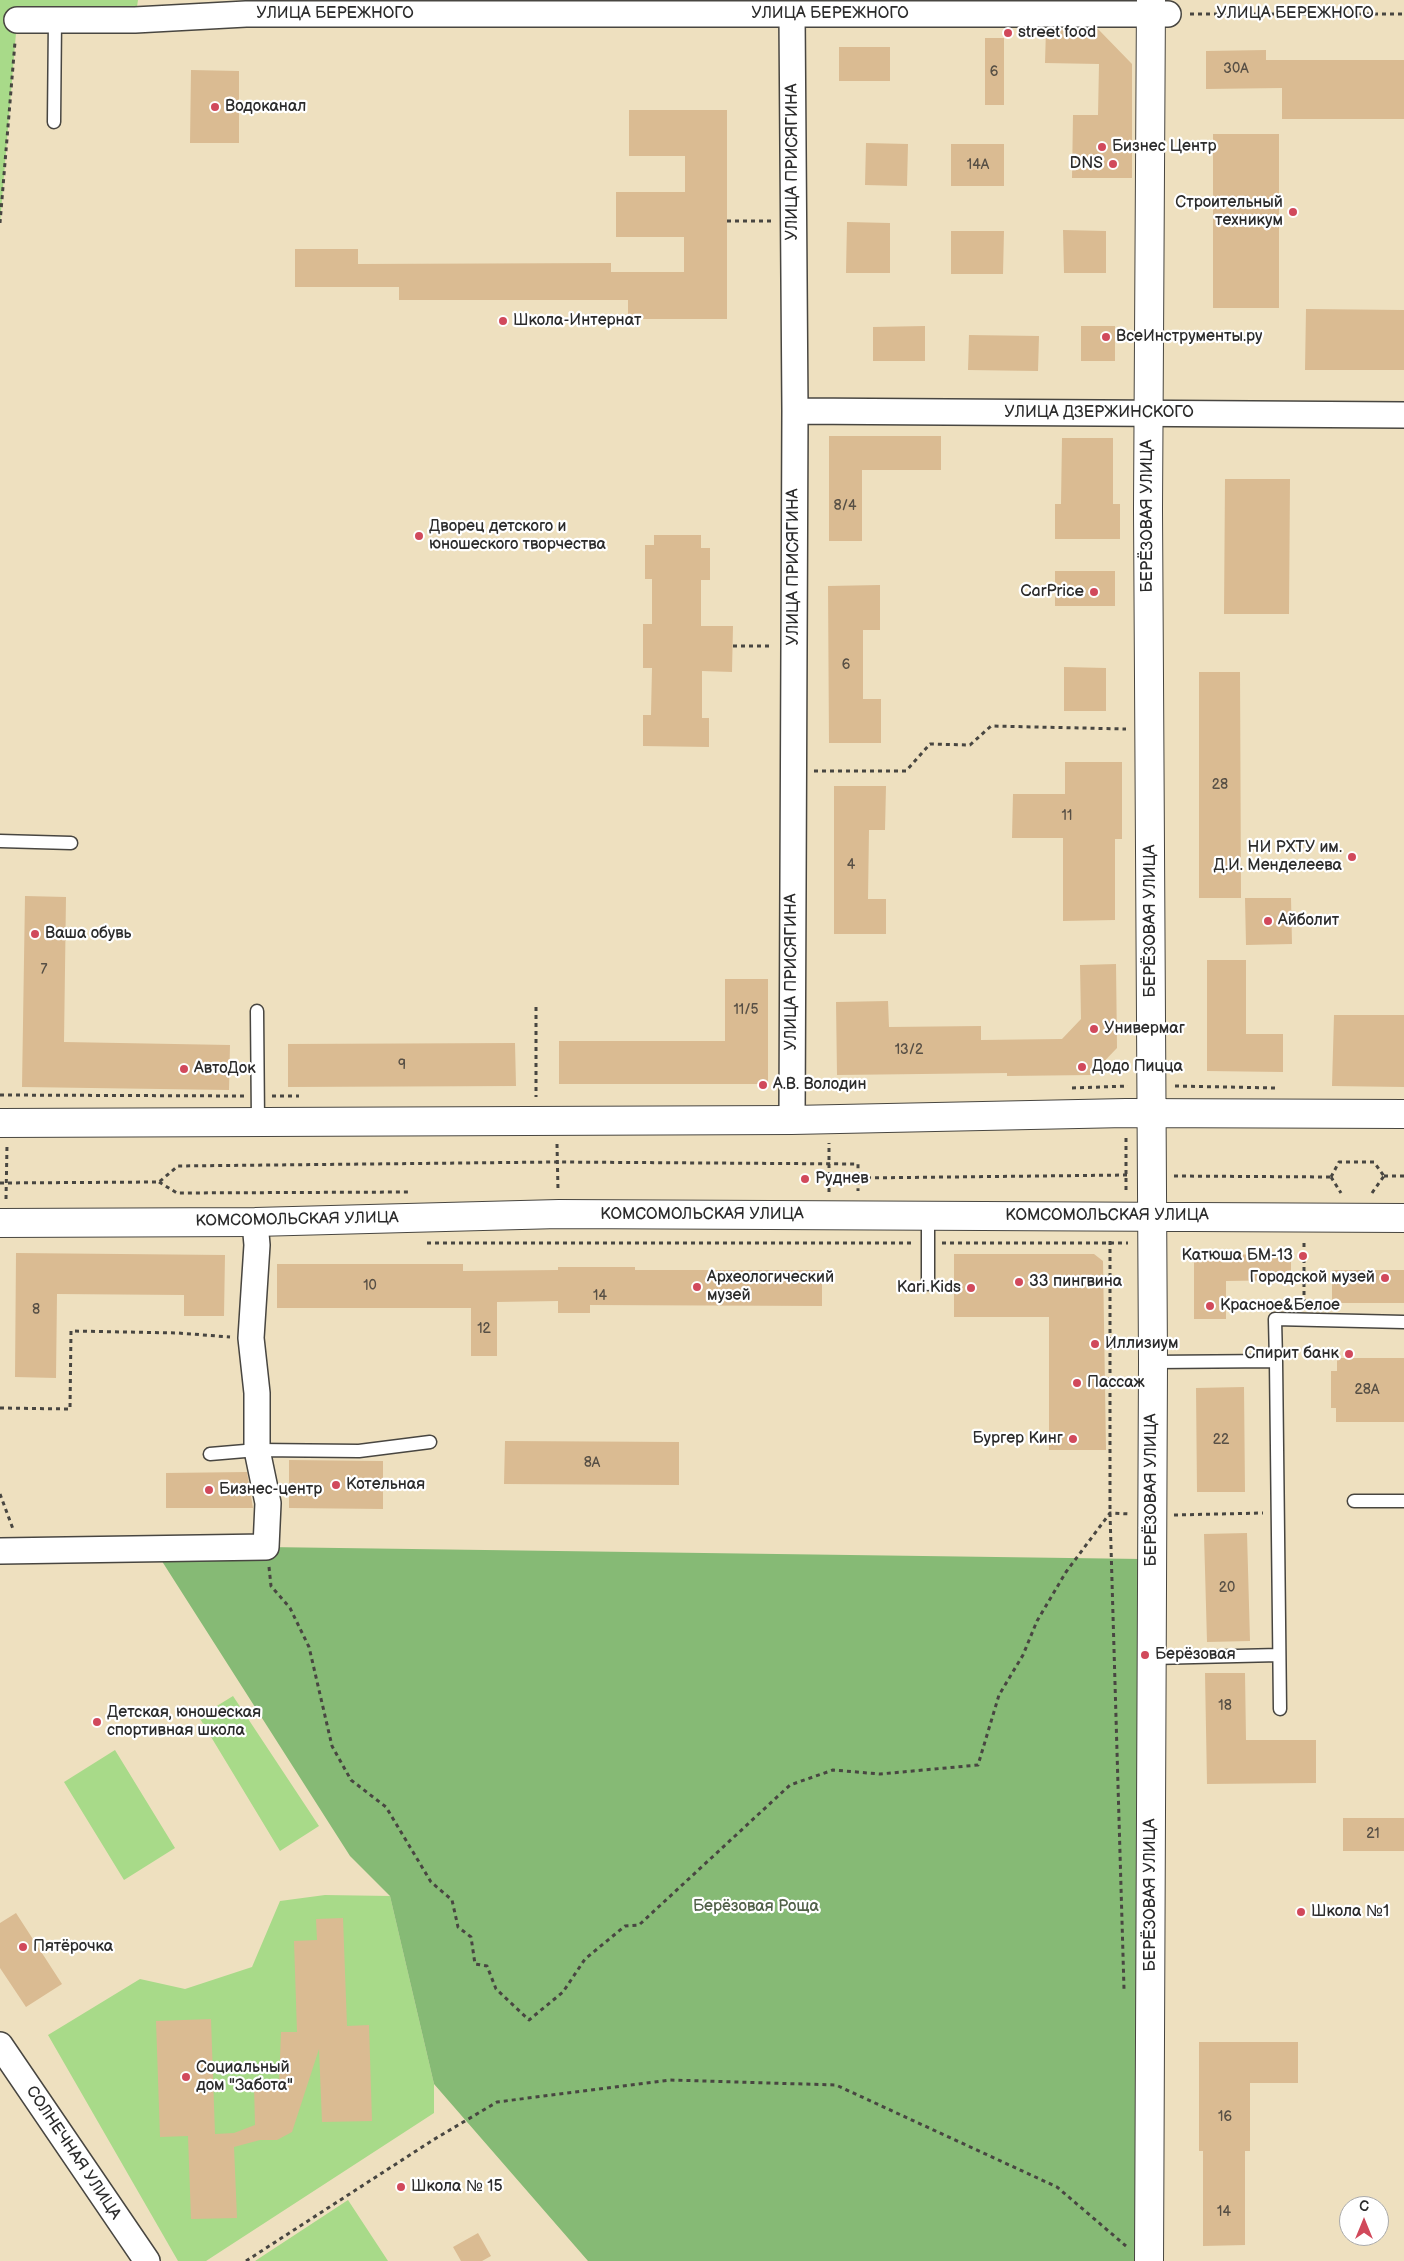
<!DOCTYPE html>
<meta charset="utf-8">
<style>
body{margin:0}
#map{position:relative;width:1404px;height:2261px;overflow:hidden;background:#eee0bf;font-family:"Balsamiq Sans",sans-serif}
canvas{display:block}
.north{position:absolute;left:1339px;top:2196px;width:50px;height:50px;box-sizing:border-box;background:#fff;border:1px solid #aaa;border-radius:50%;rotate:0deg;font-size:14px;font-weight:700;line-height:20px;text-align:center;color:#2b2b2b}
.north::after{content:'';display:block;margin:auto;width:18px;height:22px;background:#d1495b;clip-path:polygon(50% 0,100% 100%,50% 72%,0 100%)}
</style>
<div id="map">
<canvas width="1404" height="2261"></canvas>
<div class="north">С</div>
</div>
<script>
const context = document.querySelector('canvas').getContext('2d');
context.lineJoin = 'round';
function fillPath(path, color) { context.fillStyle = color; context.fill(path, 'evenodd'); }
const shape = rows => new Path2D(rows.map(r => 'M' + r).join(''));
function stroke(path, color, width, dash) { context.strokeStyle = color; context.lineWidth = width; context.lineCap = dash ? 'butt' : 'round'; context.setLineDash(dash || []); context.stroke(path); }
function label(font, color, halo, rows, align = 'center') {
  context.font = font + ' "Balsamiq Sans",sans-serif'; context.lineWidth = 4.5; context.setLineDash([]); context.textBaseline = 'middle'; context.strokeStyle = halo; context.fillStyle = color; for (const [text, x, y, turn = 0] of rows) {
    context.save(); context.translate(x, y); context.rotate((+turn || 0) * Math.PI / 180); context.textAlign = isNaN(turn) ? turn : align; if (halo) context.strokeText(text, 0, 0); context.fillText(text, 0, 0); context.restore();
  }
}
fillPath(shape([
 [0,0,138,0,135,20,17,21,0,223],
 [233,1696,319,1826,280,1851,199,1717],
 [115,1750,175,1848,124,1880,64,1782],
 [325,1895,390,1896,434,2084,434,2113,206,2261,178,2261,48,2035,140,1979,185,1989,252,1967,280,1901],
 [348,2200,388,2261,255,2261]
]), '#a8da89');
fillPath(shape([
 [266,1547,1142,1559,1145,2261,588,2261,434,2084,390,1896,350,1856,158,1555]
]), '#86ba75');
fillPath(shape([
 [1046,29,1098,29,1132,64,1132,178,1072,178,1073,115,1098,115,1099,64,1045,63],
 [985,38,1004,38,1004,105,985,105],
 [839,47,890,47,890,81,839,81],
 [1266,50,1266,60,1404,60,1404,119,1282,119,1282,88,1206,89,1206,51],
 [191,70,239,71,239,143,190,143],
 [629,110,727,110,727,319,628,319,628,300,399,300,399,287,295,287,295,249,358,249,358,264,611,263,611,272,684,272,684,237,616,237,616,192,685,192,685,156,629,156],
 [1213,134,1279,134,1279,308,1213,308],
 [866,143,908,144,907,186,865,185],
 [951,144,1004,144,1004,186,951,186],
 [847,222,890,223,890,273,846,273],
 [1063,230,1106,231,1106,273,1064,273],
 [951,231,1004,231,1003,274,951,274],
 [1306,309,1404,310,1404,370,1305,370],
 [925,326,925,361,873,361,873,327],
 [1081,326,1115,326,1115,361,1081,361],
 [969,335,1039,336,1038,371,968,370],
 [829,436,941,436,941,470,862,470,862,541,829,541],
 [1062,438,1113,438,1113,504,1120,504,1120,539,1055,539,1055,504,1061,504],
 [1225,479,1290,479,1289,614,1224,614],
 [654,535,701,535,701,548,710,548,710,580,701,580,701,626,733,626,732,672,702,671,702,718,709,718,709,747,643,746,643,715,651,715,652,668,643,668,643,624,652,624,652,579,645,579,645,545,654,545],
 [1055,571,1115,571,1115,606,1055,606],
 [880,585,880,630,863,630,863,699,881,699,881,743,829,743,828,586],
 [1064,667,1106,668,1106,711,1064,711],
 [1199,672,1240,672,1241,898,1199,898],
 [1065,762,1122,762,1122,839,1115,839,1115,920,1063,921,1063,838,1012,838,1013,794,1065,794],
 [834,786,886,786,885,830,869,830,868,899,886,899,886,934,834,934],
 [25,896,66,897,64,1042,230,1045,229,1090,22,1087],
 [1245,898,1291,898,1292,944,1246,945],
 [1207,960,1246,960,1246,1034,1283,1034,1283,1072,1207,1071],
 [1116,964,1117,1048,1091,1075,1007,1076,1007,1073,837,1075,836,1002,888,1001,889,1027,981,1026,981,1040,1062,1039,1081,1019,1080,965],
 [725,979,768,979,768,1084,559,1084,559,1041,725,1041],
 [1334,1015,1404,1015,1404,1087,1332,1086],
 [515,1043,516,1086,288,1087,288,1044],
 [16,1253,225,1255,224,1316,184,1316,184,1295,57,1294,56,1378,15,1377],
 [954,1254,1094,1254,1103,1261,1106,1450,1049,1450,1049,1317,954,1317],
 [1291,1254,1291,1280,1226,1281,1226,1319,1194,1319,1194,1255],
 [277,1264,463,1264,463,1271,558,1270,558,1267,635,1267,635,1270,822,1270,822,1306,590,1305,590,1313,558,1313,558,1301,497,1302,497,1356,471,1356,471,1308,277,1308],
 [1332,1270,1404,1270,1404,1303,1332,1303],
 [1337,1358,1404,1358,1404,1422,1336,1422,1336,1408,1331,1408,1331,1371,1337,1371],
 [1244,1387,1245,1492,1197,1492,1196,1388],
 [505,1441,679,1442,679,1485,504,1484],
 [289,1460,383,1461,383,1509,289,1508],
 [247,1472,253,1508,166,1508,166,1473],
 [1247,1533,1250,1641,1207,1642,1204,1534],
 [1205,1673,1245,1673,1246,1740,1316,1740,1316,1783,1207,1784],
 [1343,1818,1404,1818,1404,1851,1343,1851],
 [16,1913,62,1984,26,2007,0,1968,0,1923],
 [343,1918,347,2026,369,2025,372,2121,322,2122,319,2049,292,2132,277,2140,260,2140,234,2147,237,2218,191,2219,188,2136,160,2137,156,2021,211,2019,215,2134,234,2133,255,2125,254,2085,279,2083,281,2032,297,2032,294,1941,317,1940,316,1919],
 [1199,2042,1298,2042,1298,2083,1250,2083,1250,2151,1245,2151,1245,2245,1203,2246,1203,2151,1199,2151],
 [478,2233,491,2256,482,2261,461,2261,453,2247]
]), '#dabb92');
const lane = shape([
 [54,122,55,19],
 [0,841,71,843],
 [257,1011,258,1122],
 [928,1215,928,1284],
 [1276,1361,1280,1709],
 [1153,1362,1276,1361,1275,1319,1404,1322],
 [210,1454,257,1450,359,1451,430,1442],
 [1354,1501,1404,1501],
 [1152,1658,1279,1655]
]);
const street = shape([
 [17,20,135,20,246,14,1168,14],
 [795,411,1404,415],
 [792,1120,795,411,792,15],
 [0,1551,266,1547,268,1503,257,1450,257,1393,251,1338,257,1245,255,1222],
 [0,2045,147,2261]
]);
const secondary = shape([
 [0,1123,792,1120,1126,1113,1404,1114],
 [0,1223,255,1222,559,1214,1404,1218],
 [1149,2261,1153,1362,1148,509,1151,0]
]);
stroke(lane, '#484641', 15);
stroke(street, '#484641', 28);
stroke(secondary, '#484641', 30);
stroke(shape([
 [1190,14,1404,14],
 [727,221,773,221],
 [0,223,15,42],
 [733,646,772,646],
 [814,771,906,771,930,744,970,745,991,726,1126,729],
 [536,1007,536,1097],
 [1175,1086,1276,1088],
 [1072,1088,1128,1086],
 [0,1095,244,1096],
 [272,1096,299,1096],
 [1126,1138,1126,1194],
 [557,1144,558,1190],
 [1174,1176,1331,1177],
 [1384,1176,1404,1176],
 [1331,1177,1341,1193],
 [1331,1177,1339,1162,1374,1162,1384,1176],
 [859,1178,1128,1175],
 [159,1182,177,1193,409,1192],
 [0,1183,159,1182,178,1166,557,1162,858,1164,858,1191],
 [829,1192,829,1143],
 [1372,1193,1384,1176],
 [6,1199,7,1145],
 [1110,1241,1110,1513,1124,1989],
 [427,1243,913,1243],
 [942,1243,1128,1243],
 [1304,1243,1304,1301],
 [0,1408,70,1409,71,1331,178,1333,230,1337],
 [0,1494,13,1529],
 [1174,1515,1263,1513],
 [269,1567,271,1586,290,1608,309,1647,332,1746,351,1780,386,1807,431,1882,452,1900,458,1927,471,1937,475,1964,487,1966,496,1989,529,2020,563,1992,585,1959,625,1926,639,1925,790,1785,833,1770,880,1774,978,1765,999,1695,1023,1655,1037,1621,1066,1572,1110,1513,1131,1514],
 [246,2261,433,2140,497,2102,670,2080,836,2085,1057,2187,1126,2246]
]), '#484641', 3, [4, 4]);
stroke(lane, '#fff', 12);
stroke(street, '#fff', 25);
stroke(secondary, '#fff', 28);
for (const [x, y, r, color] of [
 [1008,33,5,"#d1495b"],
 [215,107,5,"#d1495b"],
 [1102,147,5,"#d1495b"],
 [1113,164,5,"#d1495b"],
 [1293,212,5,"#d1495b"],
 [503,321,5,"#d1495b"],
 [1106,337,5,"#d1495b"],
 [419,536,5,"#d1495b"],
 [1094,592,5,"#d1495b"],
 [1352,857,5,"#d1495b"],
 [1268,921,5,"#d1495b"],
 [35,934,5,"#d1495b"],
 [1094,1029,5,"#d1495b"],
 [1082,1067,5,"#d1495b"],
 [184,1069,5,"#d1495b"],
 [763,1085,5,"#d1495b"],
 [805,1179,5,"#d1495b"],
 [1303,1256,5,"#d1495b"],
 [1385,1278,5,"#d1495b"],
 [1019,1282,5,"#d1495b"],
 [697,1287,5,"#d1495b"],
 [971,1288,5,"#d1495b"],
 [1210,1306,5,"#d1495b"],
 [1095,1344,5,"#d1495b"],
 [1349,1354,5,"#d1495b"],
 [1077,1383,5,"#d1495b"],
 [1073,1439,5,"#d1495b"],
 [336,1485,5,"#d1495b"],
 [209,1490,5,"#d1495b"],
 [1145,1655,5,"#d1495b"],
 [97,1722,5,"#d1495b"],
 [1301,1912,5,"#d1495b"],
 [23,1947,5,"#d1495b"],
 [186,2077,5,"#d1495b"],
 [401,2187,5,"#d1495b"]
]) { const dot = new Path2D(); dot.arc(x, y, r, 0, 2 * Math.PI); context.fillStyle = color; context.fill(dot); stroke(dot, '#fff', 2); }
label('14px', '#574f45', null, [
 ["30А",1236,69],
 ["6",994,72],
 ["14А",978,165],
 ["8/4",845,506],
 ["6",846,665],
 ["28",1220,785],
 ["11",1067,816],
 ["4",851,865],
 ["7",44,970],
 ["11/5",746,1010],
 ["13/2",909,1050],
 ["9",402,1065],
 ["10",370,1286],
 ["14",600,1296],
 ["8",36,1310],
 ["12",484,1329],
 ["28А",1367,1390],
 ["22",1221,1440],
 ["8А",592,1463],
 ["20",1227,1588],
 ["18",1225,1706],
 ["21",1373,1834],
 ["16",1225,2117],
 ["14",1224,2212]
]);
label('16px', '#2b2b2b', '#fff', [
 ["УЛИЦА БЕРЕЖНОГО",335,14],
 ["УЛИЦА БЕРЕЖНОГО",830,14],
 ["УЛИЦА БЕРЕЖНОГО",1295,14],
 ["УЛИЦА ПРИСЯГИНА",793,162,-90],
 ["УЛИЦА ДЗЕРЖИНСКОГО",1099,413],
 ["БЕРЁЗОВАЯ УЛИЦА",1148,516,-90],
 ["УЛИЦА ПРИСЯГИНА",794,567,-90],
 ["БЕРЁЗОВАЯ УЛИЦА",1151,921,-90],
 ["УЛИЦА ПРИСЯГИНА",792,972,-90],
 ["КОМСОМОЛЬСКАЯ УЛИЦА",702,1215],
 ["КОМСОМОЛЬСКАЯ УЛИЦА",1107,1216],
 ["КОМСОМОЛЬСКАЯ УЛИЦА",297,1220,-1],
 ["БЕРЁЗОВАЯ УЛИЦА",1152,1490,-90],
 ["БЕРЁЗОВАЯ УЛИЦА",1151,1895,-90],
 ["СОЛНЕЧНАЯ УЛИЦА",73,2153,56]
]);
label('16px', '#2b2b2b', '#fff', [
 ["street food",1018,33],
 ["Водоканал",225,107],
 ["Бизнес Центр",1112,147],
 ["DNS",1103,164,"right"],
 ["Строительный",1283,203,"right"],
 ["техникум",1283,221,"right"],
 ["Школа-Интернат",513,321],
 ["ВсеИнструменты.ру",1116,337],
 ["Дворец детского и",429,527],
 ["юношеского творчества",429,545],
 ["CarPrice",1084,592,"right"],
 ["НИ РХТУ им.",1342,848,"right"],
 ["Д.И. Менделеева",1342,866,"right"],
 ["Айболит",1278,921],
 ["Ваша обувь",45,934],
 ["Универмаг",1104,1029],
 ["Додо Пицца",1092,1067],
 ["АвтоДок",194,1069],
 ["А.В. Володин",773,1085],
 ["Руднев",815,1179],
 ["Катюша БМ-13",1293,1256,"right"],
 ["Археологический",707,1278],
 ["музей",707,1296],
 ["Городской музей",1375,1278,"right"],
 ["33 пингвина",1029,1282],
 ["Kari Kids",961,1288,"right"],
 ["Красное&Белое",1220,1306],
 ["Иллизиум",1105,1344],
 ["Спирит банк",1339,1354,"right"],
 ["Пассаж",1087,1383],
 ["Бургер Кинг",1063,1439,"right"],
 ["Котельная",346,1485],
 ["Бизнес-центр",219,1490],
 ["Берёзовая",1155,1655],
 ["Детская, юношеская",107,1713],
 ["спортивная школа",107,1731],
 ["Школа №1",1311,1912],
 ["Пятёрочка",33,1947],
 ["Социальный",196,2068],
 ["дом \"Забота\"",196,2086],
 ["Школа № 15",411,2187]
], 'left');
label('16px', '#506047', '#fff', [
 ["Берёзовая Роща",756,1907]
]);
</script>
